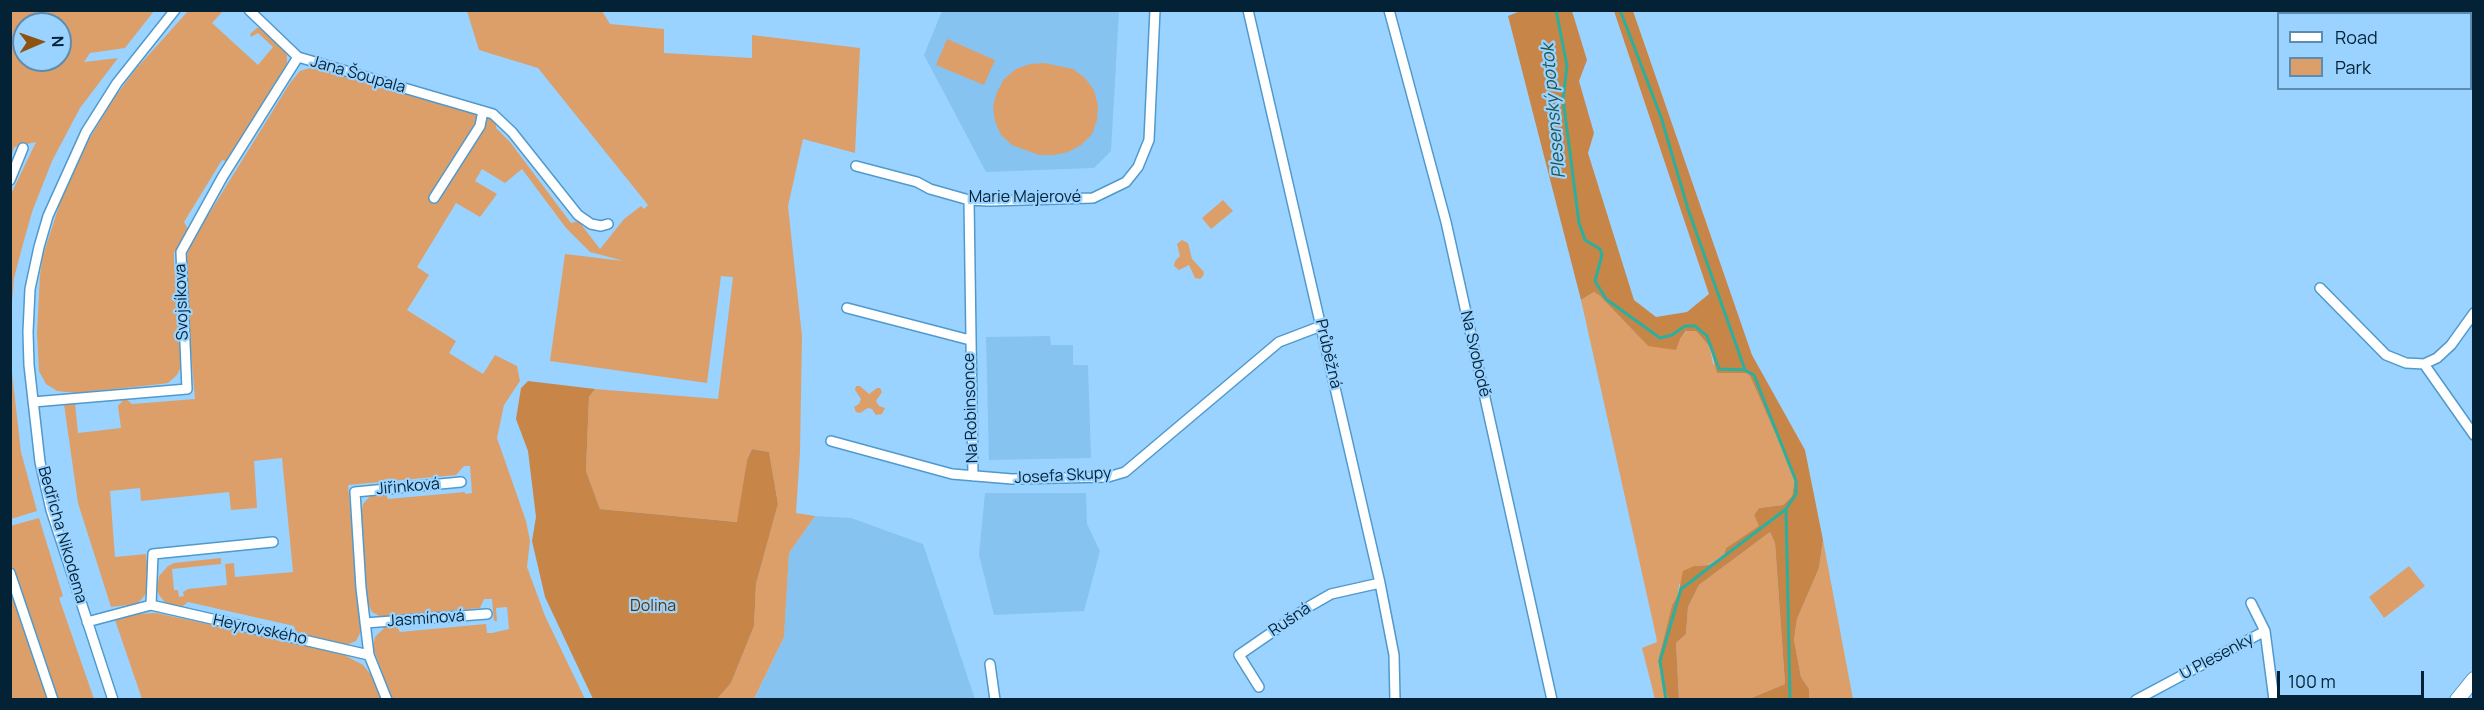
<!DOCTYPE html>
<meta charset="utf-8">
<style>
body{margin:0}
#map{position:relative;width:2484px;height:710px;overflow:hidden;background:#9ad3ff;font-family:Manrope,sans-serif}
canvas{display:block}
.frame{position:absolute;inset:0;border:12px solid #032236;pointer-events:none}
.legend{position:absolute;left:2277px;top:12px;width:195px;height:78px;box-sizing:border-box;background:#9ad3ff;border:2px solid #5e8caf;margin:0;padding:8px 10px;list-style:none;font-size:18px;color:#032236}
.legend li{display:flex;align-items:center;gap:12px;height:30px}
.legend b{width:30px;border:2px solid #5e8caf}
.north{position:absolute;left:12px;top:12px;width:60px;height:60px;box-sizing:border-box;background:#9ad3ff;border:2px solid #5e8caf;border-radius:50%;rotate:88deg;font-size:16px;font-weight:700;line-height:24px;text-align:center;color:#032236}
.north::after{content:'';display:block;margin:auto;width:21px;height:27px;background:#8e5211;clip-path:polygon(50% 0,100% 100%,50% 72%,0 100%)}
.scale{position:absolute;left:2277px;top:671px;width:147px;height:27px;box-sizing:border-box;border:3px solid #032236;border-top:0;padding-left:8px;font-size:18px;line-height:21px;white-space:nowrap;color:#032236;-webkit-text-stroke:4px #9ad3ff;paint-order:stroke}
</style>
<div id="map">
<canvas width="2484" height="710"></canvas>
<div class="frame"></div>
<ul class="legend">
<li><b style="height:8px;background:#fff"></b>Road</li>
<li><b style="height:16px;background:#dc9f69"></b>Park</li>
</ul>
<div class="north">N</div>
<div class="scale">100 m</div>
</div>
<script>
const context = document.querySelector('canvas').getContext('2d');
context.lineJoin = 'round';
function fillPath(path, color) { context.fillStyle = color; context.fill(path, 'evenodd'); }
const shape = rows => new Path2D(rows.map(r => 'M' + r).join(''));
function stroke(path, color, width, dash) { context.strokeStyle = color; context.lineWidth = width; context.lineCap = dash ? 'butt' : 'round'; context.setLineDash(dash || []); context.stroke(path); }
function label(font, color, halo, rows, align = 'center') {
  context.font = font + ' Manrope,sans-serif'; context.lineWidth = 4.5; context.setLineDash([]); context.textBaseline = 'middle'; context.strokeStyle = halo; context.fillStyle = color; for (const [text, x, y, turn = 0] of rows) {
    context.save(); context.translate(x, y); context.rotate((+turn || 0) * Math.PI / 180); context.textAlign = isNaN(turn) ? turn : align; if (halo) context.strokeText(text, 0, 0); context.fillText(text, 0, 0); context.restore();
  }
}
fillPath(shape([
 [942,11,1119,11,1111,151,1094,168,986,172,924,55],
 [1050,336,1051,345,1073,345,1073,365,1088,365,1091,458,989,460,986,337],
 [985,493,1086,493,1087,524,1100,551,1084,611,994,615,979,555],
 [815,516,851,518,923,544,975,699,754,700,784,637,789,553]
]), '#86c3f1');
fillPath(shape([
 [189,10,223,11,212,23,258,65,273,47,258,33,251,37,250,34,257,28,261,27,284,48,287,55,287,68,228,162,222,160,184,222,188,229,179,247,174,252,174,263,182,356,181,367,177,375,168,383,161,384,77,393,57,391,46,384,39,371,37,333,40,275,43,255,61,200,88,141,114,98,136,69],
 [11,11,154,11,125,48,90,53,84,62,118,58,80,108,52,161,32,212,23,244,14,278,11,315,11,194,36,142,14,147,11,158],
 [24,24,60,24,60,60,24,60],
 [467,11,602,11,610,24,664,29,664,53,752,58,752,35,860,48,855,153,803,139,788,206,802,336,800,452,796,513,815,516,789,553,784,637,754,699,717,699,731,683,754,626,756,584,778,504,769,452,752,449,747,460,738,522,600,509,586,471,589,397,595,389,718,399,733,277,721,276,707,383,550,361,565,254,624,261,590,252,566,228,522,169,505,183,482,169,475,181,497,194,480,217,456,203,417,267,429,275,407,310,456,341,449,353,483,374,495,355,517,366,520,381,504,405,497,438,526,521,530,541,527,567,545,616,585,699,392,699,373,648,375,637,386,626,396,625,400,632,486,624,487,633,492,633,509,629,507,607,496,608,497,621,494,621,492,599,484,599,480,608,381,617,372,612,367,602,360,521,363,504,371,495,385,492,388,499,465,492,465,494,472,493,470,466,464,466,456,475,348,485,361,631,356,641,346,645,302,636,296,632,294,626,188,602,179,609,167,605,159,595,157,589,159,576,168,566,174,563,221,558,221,564,172,569,174,590,178,590,179,597,184,596,183,592,188,589,227,585,225,564,234,563,235,577,293,572,282,458,254,461,257,508,231,510,229,492,141,501,140,488,110,491,115,557,146,554,149,583,145,595,137,604,111,607,78,503,64,404,75,403,78,433,121,428,118,406,125,398,132,404,195,399,184,270,189,246,290,83,300,71,317,66,496,119,496,128,510,142,571,223,578,221,580,223,600,249,624,219,641,206,644,209,648,205,538,68,479,50],
 [947,39,995,60,984,85,936,65],
 [1044,63,1073,69,1085,78,1094,90,1098,105,1097,120,1092,134,1081,145,1068,152,1054,155,1039,155,1012,145,1001,135,995,121,993,106,997,92,1004,79,1016,69,1030,64],
 [1223,200,1233,211,1211,229,1202,218],
 [1182,240,1188,243,1192,259,1204,272,1203,276,1200,279,1195,278,1189,265,1179,270,1174,266,1175,261,1180,256,1177,244],
 [1594,292,1600,296,1648,346,1680,339,1687,331,1696,331,1710,347,1713,364,1746,373,1750,376,1795,478,1792,496,1783,505,1759,508,1754,515,1760,526,1726,548,1724,555,1708,565,1694,566,1679,585,1678,595,1672,605,1658,661,1668,699,1655,699,1642,648,1657,642,1656,636,1581,300],
 [10,355,21,452,37,511,11,519],
 [856,386,860,386,869,394,877,388,880,388,882,392,876,401,879,406,885,408,882,414,876,415,872,409,868,408,860,413,856,412,854,407,859,404,861,399,855,390],
 [39,518,63,596,59,598,94,699,58,699,43,652,11,563,10,526],
 [1770,532,1775,543,1785,684,1749,699,1679,699,1676,643,1686,634,1688,607,1699,585],
 [1823,540,1853,699,1809,699,1809,689,1801,677,1794,640,1797,619,1819,568],
 [2409,566,2425,586,2384,618,2369,597],
 [11,584,50,699,11,699],
 [156,613,339,652,363,665,371,675,382,699,142,699,115,620,133,614]
]), '#dc9f69');
fillPath(shape([
 [1523,10,1572,11,1587,60,1579,81,1594,133,1588,153,1634,300,1656,317,1687,312,1709,294,1614,11,1633,11,1752,355,1805,450,1823,540,1819,568,1797,619,1794,640,1801,677,1809,689,1809,699,1749,699,1785,684,1775,543,1770,532,1699,585,1688,607,1686,634,1676,643,1679,699,1668,699,1658,661,1672,605,1678,595,1683,571,1694,566,1709,565,1724,555,1726,548,1759,526,1754,515,1759,508,1783,505,1792,496,1795,478,1750,376,1746,373,1717,373,1710,347,1696,331,1686,331,1680,339,1676,350,1648,346,1600,296,1594,292,1581,300,1508,16],
 [528,381,595,389,589,397,586,471,600,509,737,522,747,460,752,449,769,452,778,504,756,584,754,626,731,683,717,699,593,699,545,597,532,541,536,517,528,451,516,419,521,388]
]), '#c88548');
stroke(shape([
 [1556,10,1567,66,1563,99,1579,223,1585,240,1600,249,1602,255,1595,281,1606,299,1660,338,1672,335,1685,326,1695,326,1707,336,1719,369,1745,370,1754,375,1796,481,1796,494,1786,509,1681,589,1660,661,1666,700],
 [1620,10,1661,117,1688,209,1745,370],
 [1786,509,1790,700]
]), '#2caf9d', 3);
const street = shape([
 [249,10,298,57,493,114,512,132,578,215,591,224,601,226,608,224],
 [1248,10,1380,583,1394,655,1395,700],
 [1389,10,1446,222,1552,700],
 [856,166,917,182,930,189,969,200,989,201,1093,198,1126,182,1138,167,1149,140,1155,10],
 [10,180,23,148],
 [434,198,480,126,483,111],
 [969,200,973,476],
 [2320,288,2386,355,2406,363,2424,364,2474,435],
 [847,308,970,340],
 [2424,364,2437,358,2451,345,2474,313],
 [33,402,187,389,181,252,223,176,298,57],
 [831,441,952,474,1012,479,1108,477,1125,472,1279,342,1321,326],
 [10,573,53,700],
 [2251,603,2265,631,2274,700],
 [151,605,153,554,273,542],
 [87,622,151,605,369,655],
 [365,623,487,614],
 [990,664,995,700],
 [1259,687,1239,655,1310,606,1331,594,1380,583],
 [113,700,51,510,40,462,29,365,28,332,30,289,39,247,48,216,86,132,117,83,175,10],
 [387,700,369,655,361,588,355,492,461,482],
 [2136,700,2265,631]
]);
const secondary = shape([
 [2457,700,2474,679]
]);
stroke(street, '#5099cc', 12);
stroke(secondary, '#5099cc', 16);
stroke(street, '#fff', 9);
stroke(secondary, '#fff', 14);
label('16px', '#032236', '#9ad3ff', [
 ["Jana Šoupala",358,75,16],
 ["Marie Majerové",1025,198],
 ["Svojsíkova",182,302,-92],
 ["Průběžná",1328,354,77],
 ["Na Svobodě",1475,354,77],
 ["Na Robinsonce",971,408,-92],
 ["Josefa Skupy",1063,476,-3],
 ["Jiřinková",408,487,-5],
 ["Bedřicha Nikodema",62,535,74],
 ["Jasmínová",426,619,-4],
 ["Rušná",1290,620,-34],
 ["Heyrovského",260,630,12],
 ["U Plesenky",2217,657,-28]
]);
label('16px', '#603401', '#9ad3ff', [
 ["Dolina",653,607]
]);
label('italic 18px', '#23574f', '#9ad3ff', [
 ["Plesenský potok",1554,111,-95]
]);
</script>
